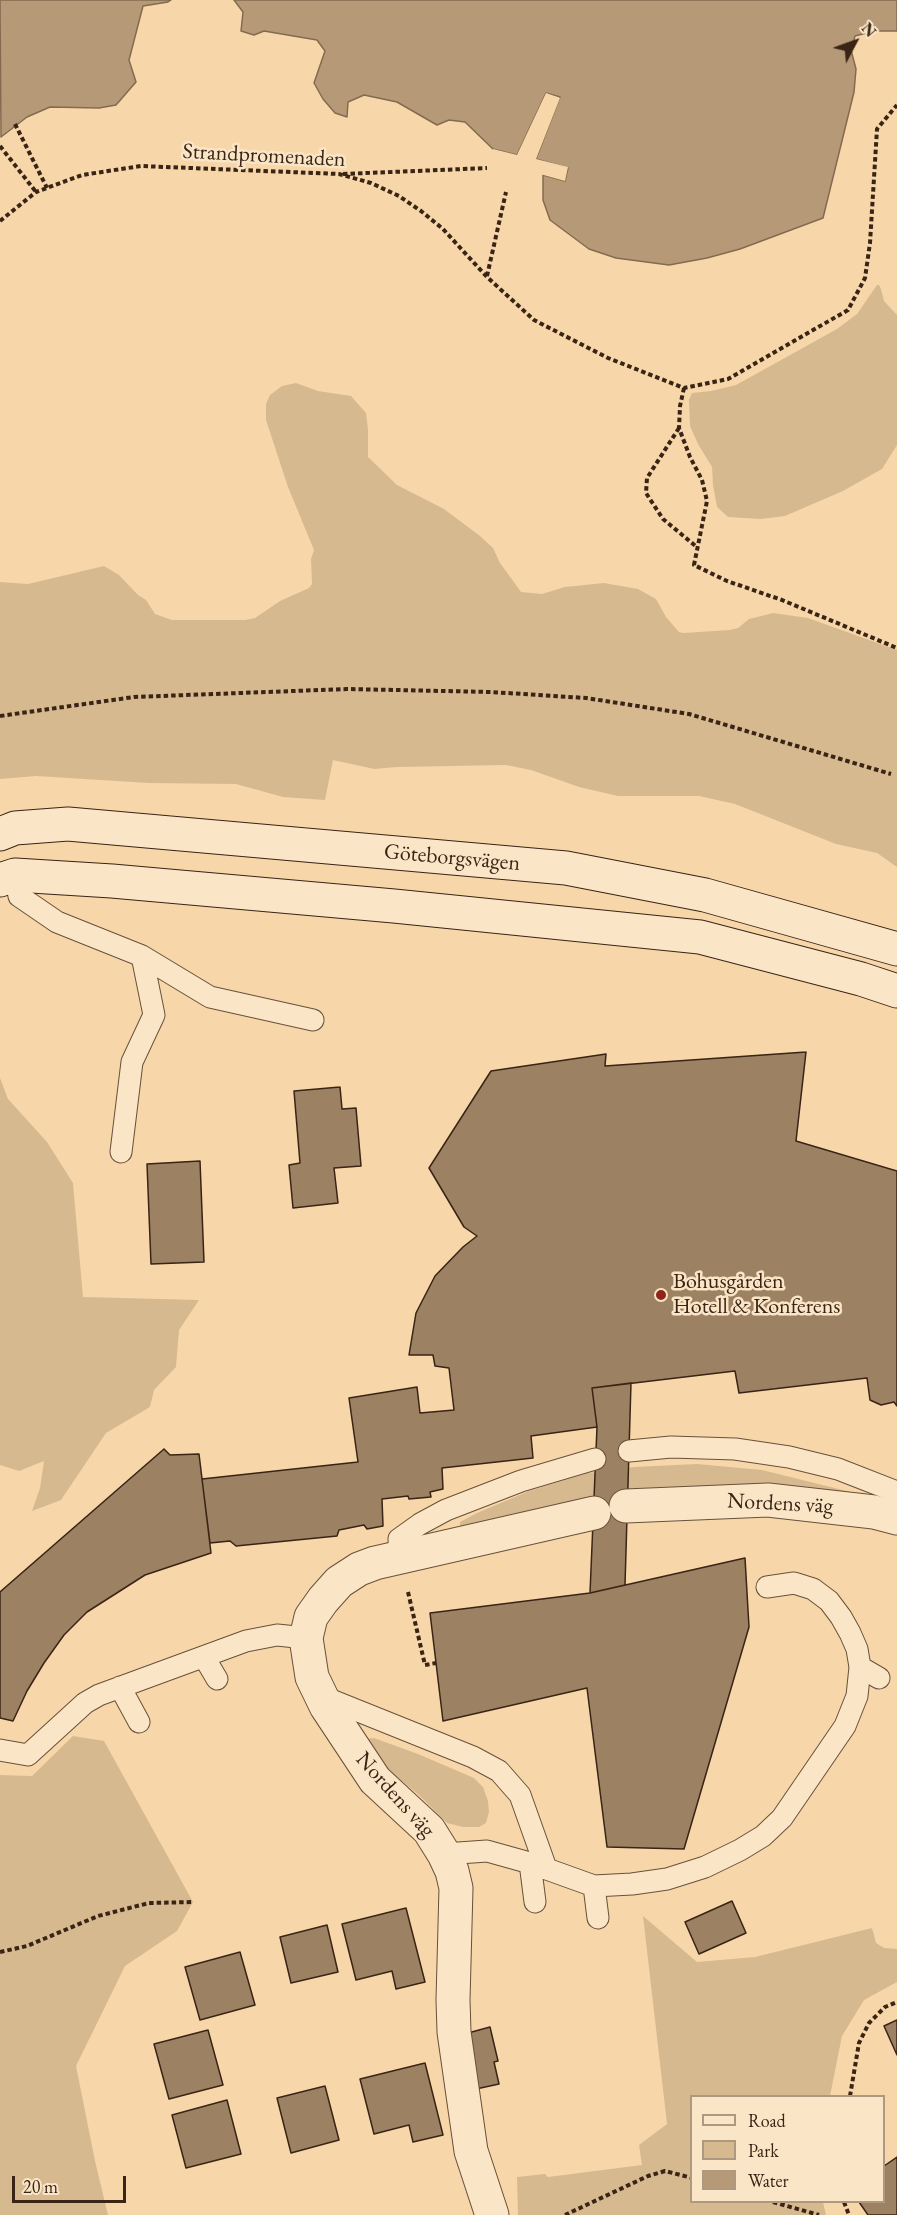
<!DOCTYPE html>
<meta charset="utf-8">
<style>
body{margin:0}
#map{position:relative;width:897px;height:2215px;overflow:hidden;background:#f7d7a9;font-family:"EB Garamond",serif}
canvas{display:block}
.legend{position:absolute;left:690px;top:2095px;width:195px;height:108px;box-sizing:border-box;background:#fae5c7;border:2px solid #ad9880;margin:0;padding:8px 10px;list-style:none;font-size:18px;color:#392415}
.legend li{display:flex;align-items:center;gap:12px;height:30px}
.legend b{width:30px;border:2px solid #ad9880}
.north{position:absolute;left:825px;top:12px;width:60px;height:60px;-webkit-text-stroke:4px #fae5c7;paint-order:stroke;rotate:49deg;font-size:16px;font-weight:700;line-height:24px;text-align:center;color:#392415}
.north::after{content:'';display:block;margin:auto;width:21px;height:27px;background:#392415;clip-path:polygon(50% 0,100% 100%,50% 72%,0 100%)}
.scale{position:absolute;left:12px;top:2176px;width:114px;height:27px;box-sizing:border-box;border:3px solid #392415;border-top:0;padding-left:8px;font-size:18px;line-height:21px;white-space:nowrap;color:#392415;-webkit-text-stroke:4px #fae5c7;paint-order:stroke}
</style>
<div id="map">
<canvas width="897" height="2215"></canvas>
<ul class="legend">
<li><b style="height:8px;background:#fae5c7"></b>Road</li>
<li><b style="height:16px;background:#d7b990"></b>Park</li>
<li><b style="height:16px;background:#b69a77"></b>Water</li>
</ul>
<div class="north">N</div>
<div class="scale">20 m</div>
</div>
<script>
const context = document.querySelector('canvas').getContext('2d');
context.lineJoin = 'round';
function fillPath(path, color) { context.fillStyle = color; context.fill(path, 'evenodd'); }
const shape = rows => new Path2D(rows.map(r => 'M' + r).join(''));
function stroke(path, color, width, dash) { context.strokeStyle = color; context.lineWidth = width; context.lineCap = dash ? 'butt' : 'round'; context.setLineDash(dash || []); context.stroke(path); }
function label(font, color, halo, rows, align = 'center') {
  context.font = font + ' "EB Garamond",serif'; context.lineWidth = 5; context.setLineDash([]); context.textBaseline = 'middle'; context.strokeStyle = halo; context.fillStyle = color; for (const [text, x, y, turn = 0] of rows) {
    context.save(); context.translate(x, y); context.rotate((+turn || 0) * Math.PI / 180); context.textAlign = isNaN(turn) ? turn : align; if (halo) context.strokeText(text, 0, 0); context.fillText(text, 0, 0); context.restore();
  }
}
fillPath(shape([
 [877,285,879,285,881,289,884,301,897,315,897,445,882,469,843,491,785,516,761,519,728,517,717,507,713,485,712,467,698,444,690,426,689,400,692,393,711,391,736,385,837,329,857,314],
 [296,383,318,391,351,396,366,413,368,429,368,457,397,485,444,509,480,536,493,548,500,563,521,592,542,594,565,587,604,583,638,589,656,599,666,617,679,632,683,633,730,630,738,628,749,619,773,613,808,618,897,650,897,867,877,853,836,844,735,804,699,796,618,796,579,787,531,770,506,765,397,767,374,769,333,760,325,800,283,797,236,784,149,783,36,776,0,779,0,582,28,584,104,566,119,575,138,595,146,600,155,614,172,620,245,620,255,618,280,601,309,588,312,584,311,559,314,550,288,487,266,420,266,404,270,395,282,386],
 [0,1078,8,1099,47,1142,73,1183,83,1297,199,1300,179,1330,176,1367,154,1390,150,1407,106,1433,61,1500,32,1511,40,1488,44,1461,19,1471,0,1465],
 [697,1464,762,1470,891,1502,802,1489,723,1485,655,1488,598,1495,460,1526,460,1522,477,1513,529,1491,588,1473,634,1467],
 [73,1736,104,1741,193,1902,177,1931,125,1966,76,2066,95,2161,108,2215,0,2215,0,1775,32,1776],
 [374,1738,418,1754,474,1778,483,1787,488,1801,489,1812,486,1823,479,1827,463,1827,447,1823,420,1796,385,1767,367,1739],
 [643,1916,697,1962,755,1957,872,1928,876,1943,884,1948,897,1949,897,1982,864,2000,842,2036,830,2096,692,2096,692,2202,823,2202,826,2215,518,2215,517,2177,545,2174,548,2177,642,2165,639,2145,667,2124]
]), '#d7b990');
const water = shape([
 [0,0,171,0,168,2,143,6,129,60,136,82,116,105,99,108,50,107,27,117,1,137,0,0],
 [234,0,897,0,897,31,875,31,855,36,851,50,856,69,854,92,823,218,740,249,707,258,669,265,616,258,589,249,550,220,543,200,543,175,565,181,568,168,536,159,560,97,546,93,517,155,493,149,465,122,449,120,437,125,397,102,364,95,348,102,347,117,335,113,323,99,314,83,325,51,317,40,264,31,254,35,241,31,243,12,234,0]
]);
fillPath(water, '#b69a77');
stroke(water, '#846b50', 1.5);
fillPath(shape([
 [546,93,560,98,536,159,568,167,565,181,540,174,544,172,563,177,564,169,535,162,533,159,556,99,547,96,519,158,492,151,493,149,517,155]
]), '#f7d7a9');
const building = shape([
 [806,1052,796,1141,897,1171,897,1406,894,1402,881,1405,870,1400,867,1378,739,1393,735,1371,592,1388,597,1427,531,1436,533,1458,442,1468,443,1489,430,1492,431,1497,409,1499,408,1496,382,1499,383,1526,367,1529,364,1525,339,1530,337,1536,236,1546,230,1541,210,1543,202,1479,358,1462,349,1398,417,1387,420,1413,454,1410,449,1368,435,1366,433,1355,409,1355,416,1313,435,1276,463,1247,477,1236,464,1227,429,1168,491,1071,606,1054,605,1066,806,1052],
 [340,1087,342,1109,356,1108,361,1166,334,1168,338,1203,293,1208,289,1165,300,1163,294,1091,340,1087],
 [200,1161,204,1262,151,1264,147,1164,200,1161],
 [631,1383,625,1585,590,1593,597,1427,592,1388,631,1383],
 [164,1449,170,1455,199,1454,211,1553,145,1575,87,1612,64,1635,44,1663,27,1691,13,1721,0,1718,0,1592,164,1449],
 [745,1558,749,1627,684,1849,607,1847,587,1688,443,1721,430,1613,590,1593,745,1558],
 [732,1901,746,1933,699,1954,685,1922,732,1901],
 [406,1908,425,1982,396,1989,392,1971,356,1980,342,1924,406,1908],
 [327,1925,338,1972,291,1983,280,1937,327,1925],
 [240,1952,255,2005,200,2020,185,1967,240,1952],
 [897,2020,897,2055,884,2026,897,2020],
 [490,2027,498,2061,494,2062,499,2084,476,2089,468,2033,490,2027],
 [208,2030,223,2085,169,2099,154,2044,208,2030],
 [425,2063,443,2135,413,2142,409,2125,374,2134,360,2079,425,2063],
 [325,2086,339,2140,291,2153,277,2098,325,2086],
 [227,2100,241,2154,186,2168,172,2115,227,2100],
 [897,2157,897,2215,868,2215,859,2202,884,2202,884,2166,897,2157]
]);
fillPath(building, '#9c8162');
stroke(building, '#392415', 1.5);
const service = shape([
 [15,875,19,896,57,922,142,956,210,997,313,1020],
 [121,1152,132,1062,154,1015,142,956],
 [629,1451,671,1447,735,1449,789,1457,838,1469,897,1492],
 [400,1558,399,1539,420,1524,446,1510,521,1481,595,1459],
 [204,1657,217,1679],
 [860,1667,879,1678],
 [120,1687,139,1722],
 [321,1696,473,1757,499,1771,520,1795,546,1868],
 [0,1750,28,1755,85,1703,99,1695,246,1641,277,1635,306,1638],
 [444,1854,487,1851,530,1863,594,1886,632,1884,667,1879,705,1867,740,1850,763,1836,782,1818,845,1726,857,1696,860,1667,857,1649,850,1633,841,1617,829,1601,813,1589,794,1583,767,1587],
 [530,1863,535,1902],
 [594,1886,598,1918]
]);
const minor = shape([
 [626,1506,768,1500,874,1512,897,1518],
 [492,2215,471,2151,454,2032,453,2000,456,1888,452,1871,444,1854,429,1830,375,1780,326,1706,312,1677,306,1638,311,1617,323,1600,339,1582,359,1569,375,1563,594,1513]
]);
const secondary = shape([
 [0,834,15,828,68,824,566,868,705,895,897,949],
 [0,880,15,875,112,881,394,906,700,937,861,979,897,991]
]);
stroke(service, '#68513a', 23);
stroke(minor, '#68513a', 35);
stroke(secondary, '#392415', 35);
stroke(shape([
 [15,124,47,188],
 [0,146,36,192],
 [343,174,487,168],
 [0,221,36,192,82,175,141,166,339,174,371,183,399,196,421,211,443,229,487,277,534,320,608,358,684,388,728,379,848,310,865,278,870,243,877,129,897,105],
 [487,276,506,192],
 [684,388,680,406,679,428,690,457,702,480,707,501,694,565,727,581,782,600,897,648],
 [679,428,647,478,646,493,663,519,698,548],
 [0,716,134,697,347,689,491,692,586,698,689,714,891,774],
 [408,1592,425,1665,436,1663],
 [0,1952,27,1946,98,1916,149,1903,193,1902],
 [850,2096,859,2043,869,2023,885,2007,897,2002],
 [773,2202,819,2215],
 [844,2202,849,2215],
 [565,2215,648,2176,665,2171,692,2178]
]), '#392415', 4, [4.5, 3]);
stroke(service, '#fae5c7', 21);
stroke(minor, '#fae5c7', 33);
stroke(secondary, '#fae5c7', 33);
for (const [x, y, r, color] of [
 [661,1295,6,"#8f2418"]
]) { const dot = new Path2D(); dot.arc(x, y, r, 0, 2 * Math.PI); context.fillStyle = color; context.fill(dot); stroke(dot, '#fae5c7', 2); }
label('22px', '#392415', '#fae5c7', [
 ["Strandpromenaden",264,156,3],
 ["Göteborgsvägen",452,858,5],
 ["Nordens väg",780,1504,3],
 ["Nordens väg",395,1795,48]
]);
label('22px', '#392415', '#fae5c7', [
 ["Bohusgården",673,1282],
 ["Hotell & Konferens",673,1307]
], 'left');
</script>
